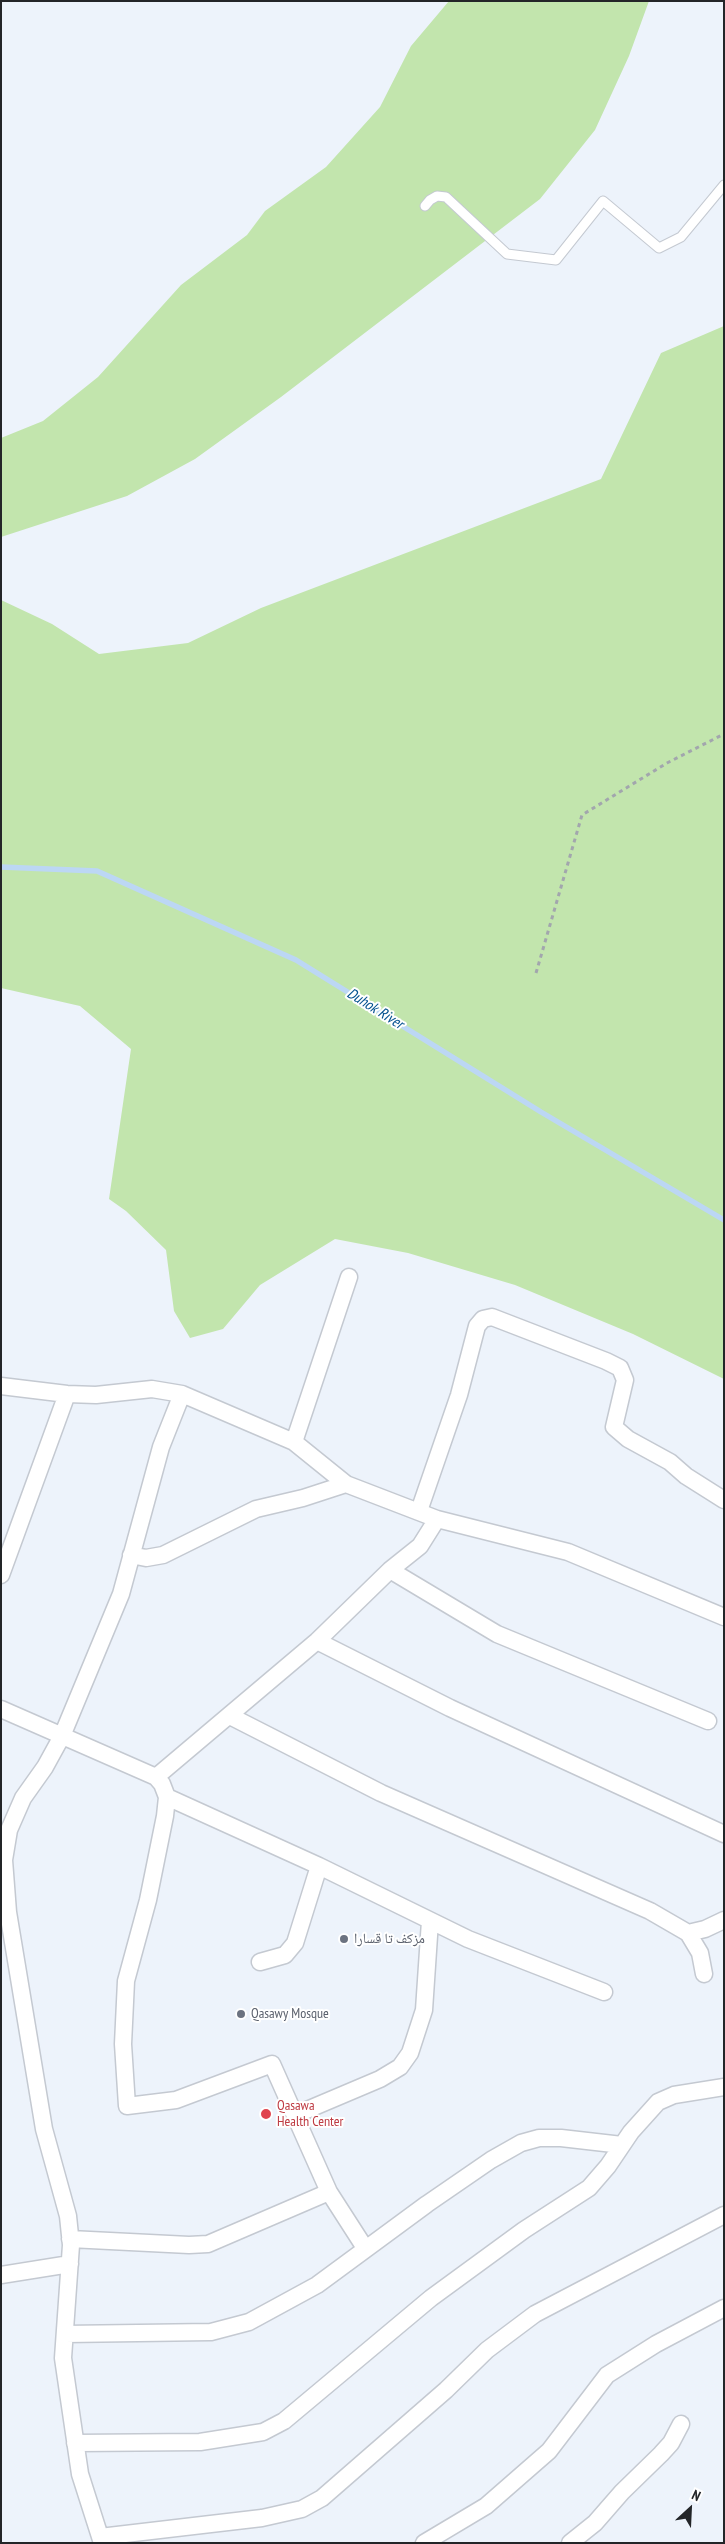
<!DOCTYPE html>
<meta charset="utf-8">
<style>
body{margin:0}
#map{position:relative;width:725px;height:2544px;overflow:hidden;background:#edf3fb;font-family:"PT Sans Narrow",sans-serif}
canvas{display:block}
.frame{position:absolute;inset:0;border:2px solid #232528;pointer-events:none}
.north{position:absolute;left:665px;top:2484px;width:50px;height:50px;-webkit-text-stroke:4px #fff;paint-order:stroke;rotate:25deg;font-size:14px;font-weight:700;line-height:20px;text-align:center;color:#232528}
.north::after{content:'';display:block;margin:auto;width:18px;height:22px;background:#232528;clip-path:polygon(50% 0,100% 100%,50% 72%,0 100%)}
</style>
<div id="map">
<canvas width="725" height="2544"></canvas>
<div class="frame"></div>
<div class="north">N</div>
</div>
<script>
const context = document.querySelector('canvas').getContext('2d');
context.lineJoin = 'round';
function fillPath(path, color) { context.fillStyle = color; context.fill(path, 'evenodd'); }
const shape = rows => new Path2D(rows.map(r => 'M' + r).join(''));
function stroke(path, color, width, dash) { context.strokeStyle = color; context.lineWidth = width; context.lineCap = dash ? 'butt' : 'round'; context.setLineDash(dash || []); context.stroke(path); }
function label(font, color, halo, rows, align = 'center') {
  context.font = font + ' "PT Sans Narrow","Noto Naskh Arabic",sans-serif'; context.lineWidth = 4; context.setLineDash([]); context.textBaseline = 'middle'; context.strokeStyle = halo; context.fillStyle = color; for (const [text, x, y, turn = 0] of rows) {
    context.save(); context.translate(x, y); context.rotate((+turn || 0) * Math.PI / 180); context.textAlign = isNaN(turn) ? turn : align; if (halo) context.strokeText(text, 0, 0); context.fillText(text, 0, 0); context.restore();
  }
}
fillPath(shape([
 [449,1,649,1,629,56,595,130,540,199,281,397,195,459,127,496,1,537,1,438,43,421,98,377,181,285,247,235,265,211,326,167,380,107,411,46],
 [724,326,724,1379,633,1334,515,1285,408,1253,335,1239,260,1285,223,1329,190,1338,174,1311,166,1250,126,1211,109,1199,131,1049,80,1006,1,988,1,600,52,624,99,654,188,643,261,608,601,479,661,353]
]), '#c2e5ad');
stroke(shape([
 [1,867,97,871,296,960,541,1112,724,1220]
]), '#bcd7f4', 5.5);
const lane = shape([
 [425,206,430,200,437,196,446,197,507,254,556,260,603,201,659,248,681,237,724,185]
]);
const street = shape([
 [1,1386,67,1394,96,1395,152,1389,182,1394,294,1442,346,1484,437,1519,568,1552,724,1617],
 [294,1442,349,1277],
 [419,1511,459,1395,477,1326,483,1319,492,1317,606,1361,620,1368,625,1380,614,1427,628,1439,670,1462,686,1476,724,1500],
 [131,1555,146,1558,163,1555,256,1509,303,1498,346,1484],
 [390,1570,497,1634,708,1721],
 [1,1575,67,1394],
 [317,1641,450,1708,724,1834],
 [1,1709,156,1777,162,1784,167,1797,165,1816,148,1900,126,1981,123,2044,127,2106,176,2100,272,2064,329,2192,365,2248],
 [230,1716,381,1793,650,1911,688,1933,700,1953,704,1974],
 [156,1777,317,1641,390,1570,420,1546,437,1519],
 [167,1797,319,1866,468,1939,604,1992],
 [688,1933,705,1929,724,1920],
 [260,1962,285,1955,295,1943,319,1866],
 [295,2115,380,2079,400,2067,410,2053,424,2010,430,1921],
 [70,2239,189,2245,208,2244,329,2192],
 [1,2275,70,2264],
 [65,2334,211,2332,249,2322,317,2285,427,2204,491,2160,521,2143,539,2138,561,2138,622,2145],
 [75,2443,200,2442,263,2432,284,2421,431,2298,524,2230,589,2188,608,2166,631,2132,658,2102,674,2095,724,2087],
 [100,2537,262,2518,302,2509,322,2498,446,2390,487,2350,535,2314,724,2215],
 [102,2543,80,2474,63,2358,71,2245,68,2216,44,2129,8,1912,4,1860,9,1830,23,1798,45,1767,62,1736,121,1594,161,1447,182,1394],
 [424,2543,486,2506,549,2451,607,2375,656,2344,724,2308],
 [570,2543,595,2523,622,2492,661,2454,671,2443,681,2424]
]);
stroke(lane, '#c4c9d1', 11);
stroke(street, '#c4c9d1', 19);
stroke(shape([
 [536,973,582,815,667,763,724,734]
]), '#a2a6ad', 3, [4, 4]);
stroke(lane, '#fff', 9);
stroke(street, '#fff', 16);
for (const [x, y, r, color] of [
 [344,1939,5,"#6b7280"],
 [241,2014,5,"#6b7280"],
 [266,2114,6,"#e0444e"]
]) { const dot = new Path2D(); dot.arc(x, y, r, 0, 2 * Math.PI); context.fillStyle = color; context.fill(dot); stroke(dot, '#fff', 2); }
label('14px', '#5b616d', '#fff', [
 ["مزكف تا قسارا",354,1939],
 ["Qasawy Mosque",251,2014]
], 'left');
label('14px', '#be3a42', '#fff', [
 ["Qasawa",277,2106],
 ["Health Center",277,2122]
], 'left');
label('italic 15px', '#055290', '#fff', [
 ["Duhok River",375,1009,32]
]);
</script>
